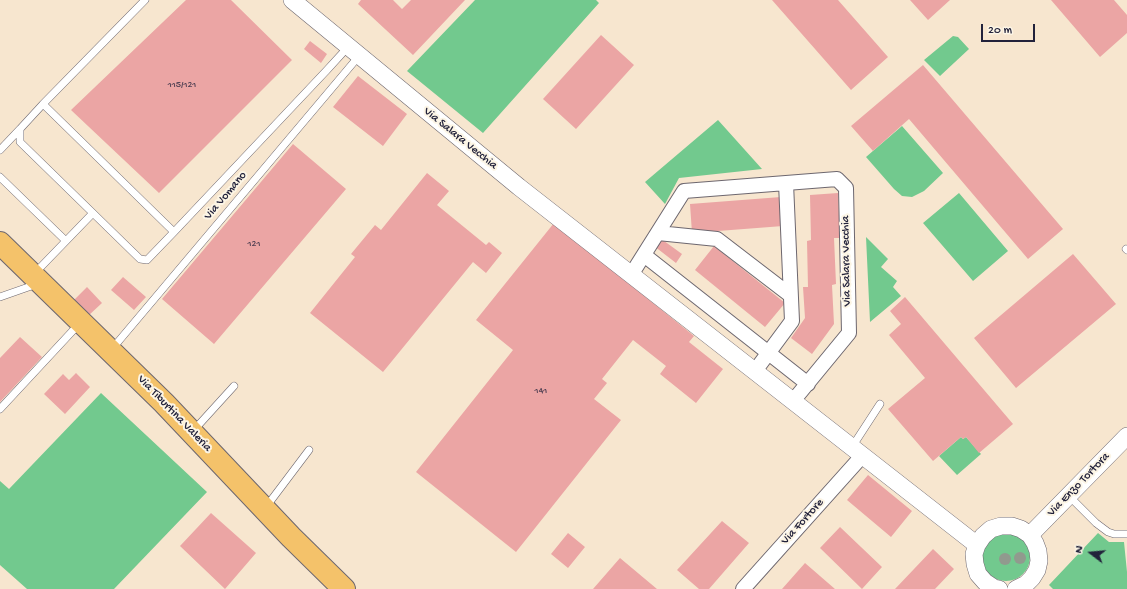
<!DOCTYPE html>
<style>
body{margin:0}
#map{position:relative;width:1127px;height:589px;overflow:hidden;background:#f7e6cf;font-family:"Gochi Hand",sans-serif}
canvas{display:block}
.north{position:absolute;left:1071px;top:533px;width:40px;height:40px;-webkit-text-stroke:3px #fcf5e5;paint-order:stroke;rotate:286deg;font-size:11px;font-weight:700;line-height:16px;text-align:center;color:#22223b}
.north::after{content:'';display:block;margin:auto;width:14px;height:18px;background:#22223b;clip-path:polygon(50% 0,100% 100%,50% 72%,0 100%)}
.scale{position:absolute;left:981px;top:24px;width:54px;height:18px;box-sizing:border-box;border:2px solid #22223b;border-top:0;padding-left:5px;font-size:12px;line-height:14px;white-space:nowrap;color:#22223b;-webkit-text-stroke:3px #fcf5e5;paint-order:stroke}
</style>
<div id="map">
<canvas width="1127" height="589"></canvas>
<div class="north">N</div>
<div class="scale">20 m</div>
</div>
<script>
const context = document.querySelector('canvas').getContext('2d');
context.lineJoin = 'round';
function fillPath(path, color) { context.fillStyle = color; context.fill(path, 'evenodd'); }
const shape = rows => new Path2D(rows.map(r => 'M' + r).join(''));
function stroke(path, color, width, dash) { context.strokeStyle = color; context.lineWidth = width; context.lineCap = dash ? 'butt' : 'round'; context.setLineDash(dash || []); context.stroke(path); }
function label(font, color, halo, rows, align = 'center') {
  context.font = font + ' "Gochi Hand",sans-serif'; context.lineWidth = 4; context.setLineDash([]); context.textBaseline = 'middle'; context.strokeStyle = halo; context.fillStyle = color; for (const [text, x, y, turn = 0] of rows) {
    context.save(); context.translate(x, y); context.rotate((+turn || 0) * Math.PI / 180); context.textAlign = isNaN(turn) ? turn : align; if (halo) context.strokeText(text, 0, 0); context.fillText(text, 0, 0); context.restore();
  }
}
fillPath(shape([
 [475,0,596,0,599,3,483,133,407,71],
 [953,36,958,37,969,49,940,76,924,60],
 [718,120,762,169,679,178,665,204,645,182],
 [902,126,943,173,924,191,912,197,902,196,894,189,866,157],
 [959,193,1008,251,973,281,923,223],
 [866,237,888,259,881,267,897,281,893,287,901,296,870,322],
 [101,393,207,492,114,589,27,589,0,565,0,481,9,489],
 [961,437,963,439,966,437,981,454,957,475,939,456],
 [1098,533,1109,542,1124,542,1127,572,1127,589,1053,589,1049,585],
 '982 557a24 24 0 1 1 48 0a24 24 0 1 1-48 0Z'
]), '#72c98e');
fillPath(shape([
 [186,0,231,0,292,60,159,193,71,110],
 [361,0,393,0,402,9,411,0,465,0,413,55,358,4],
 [772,0,838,0,888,57,851,90],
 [910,0,950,0,928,20],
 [1051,0,1114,0,1127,15,1127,33,1100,57],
 [601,35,634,65,576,129,543,99],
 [310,41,327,54,321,63,304,49],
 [923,65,1063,229,1028,259,909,119,873,151,851,126],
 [358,76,407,114,383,146,333,107],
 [293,144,346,189,214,344,162,299],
 [427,173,449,191,437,205,486,245,489,242,502,253,486,273,473,262,383,372,310,313,355,257,351,254,375,225,381,230],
 [838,193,840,238,834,238,836,284,832,285,834,324,812,354,791,338,805,318,803,287,808,287,807,241,811,240,810,195],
 [781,197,783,226,692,233,690,204],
 [554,223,694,336,689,342,723,369,696,403,660,374,666,366,633,340,602,379,607,383,594,399,621,420,516,552,416,472,513,350,476,320],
 [660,238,682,254,676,263,654,246],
 [714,246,785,303,765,327,695,270],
 [1073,254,1116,304,1016,388,974,338],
 [123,277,146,297,134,310,111,290],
 [87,287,102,303,88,316,73,301],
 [905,297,1013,424,979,453,966,437,963,439,961,437,933,461,888,409,925,378,889,335,901,324,890,311],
 [20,337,42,357,0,402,0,358],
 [76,373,90,387,65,414,44,394,63,374,69,380],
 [868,475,912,511,891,537,847,500],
 [211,513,256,553,225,589,180,546],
 [722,521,749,543,709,589,699,589,677,570],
 [840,527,882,567,862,589,820,548],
 [568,533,585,547,568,568,551,554],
 [933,549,954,569,935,589,895,589],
 [620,558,657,589,593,589],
 [805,563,835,589,782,589]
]), '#eba5a4');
const service = shape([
 [43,104,145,0],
 [0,150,20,129],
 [0,177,66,241],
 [174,232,43,104,20,129,20,142,140,259,147,260,174,232,327,70,348,47],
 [1126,249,1127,250],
 [34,274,92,214],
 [0,297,37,284],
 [112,349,359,56],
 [0,409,79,324],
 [194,430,234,386],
 [852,447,880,404],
 [1069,496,1096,523,1108,532,1114,534,1127,534],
 [266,507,309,450]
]);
const minor = shape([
 [658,233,717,239,790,295],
 [644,255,808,384],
 [631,275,684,191,837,179,846,188,849,333,793,401],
 [755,371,792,321,786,183],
 [743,589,863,455]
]);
const tertiary = shape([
 [292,0,519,187,977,545],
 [1030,535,1127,436],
 [999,589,994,588,985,582,978,574,975,564,974,554,977,545,983,536,991,529,1001,526,1012,526,1021,529,1030,535,1035,543,1038,551,1039,561,1037,570,1032,578,1026,584,1016,589]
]);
const primary = shape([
 [0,243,164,403,291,537,344,589]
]);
stroke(service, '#6d676f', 8);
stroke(minor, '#6d676f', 16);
stroke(tertiary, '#6d676f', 18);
stroke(primary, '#6d676f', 24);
stroke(service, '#fff', 7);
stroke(minor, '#fff', 14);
stroke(tertiary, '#fff', 17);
stroke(primary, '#f4c26a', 22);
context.fillStyle = '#919a8e';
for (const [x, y] of [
 [1020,558],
 [1005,559]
]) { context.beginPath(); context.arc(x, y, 6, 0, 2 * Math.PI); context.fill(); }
label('10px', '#544355', null, [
 ["115/121",182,85],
 ["121",254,244],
 ["141",541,391]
]);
label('12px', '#22223b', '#fcf5e5', [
 ["Via Salara Vecchia",460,139,39],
 ["Via Vomano",226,196,-50],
 ["Via Salara Vecchia",847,261,-91],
 ["Via Tiburtina Valeria",174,414,46],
 ["Via Enzo Tortora",1079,485,-46],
 ["Via Fortore",803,522,-48]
]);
</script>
